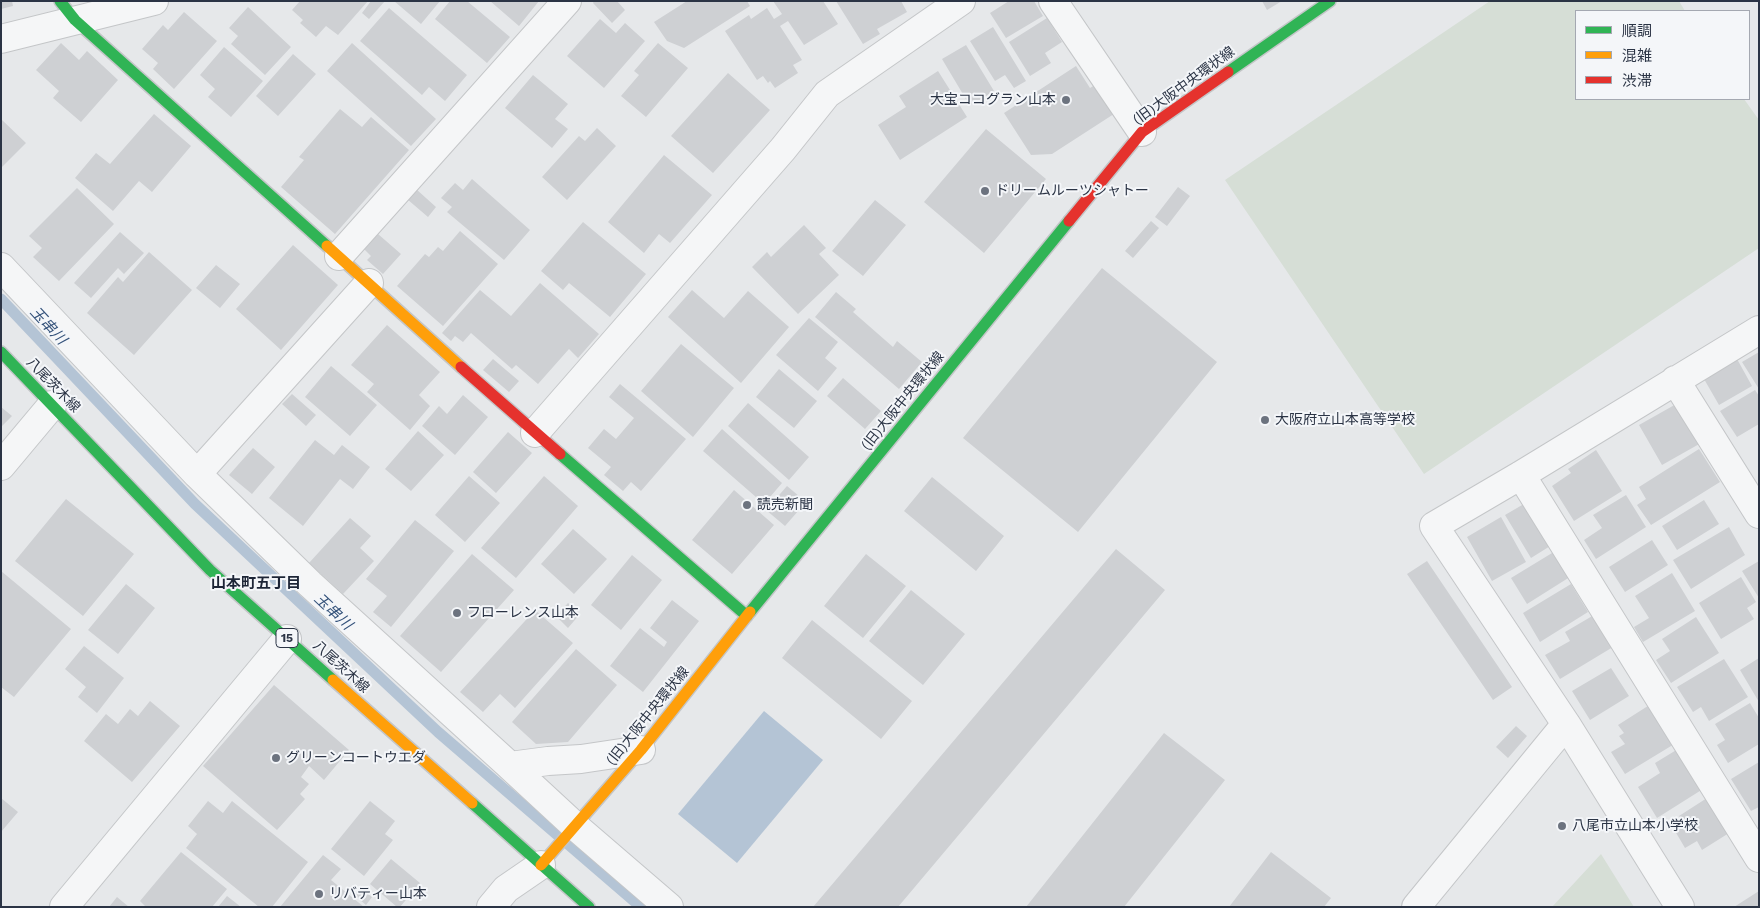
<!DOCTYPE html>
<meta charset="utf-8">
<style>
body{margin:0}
#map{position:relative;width:1760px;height:908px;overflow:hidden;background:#e6e8ea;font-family:"Work Sans","Noto Sans JP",sans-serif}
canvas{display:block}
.frame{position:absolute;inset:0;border:2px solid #2b3445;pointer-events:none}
.legend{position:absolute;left:1575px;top:10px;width:175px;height:90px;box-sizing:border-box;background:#f4f6f9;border:1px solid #a4a8b1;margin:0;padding:6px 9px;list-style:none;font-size:15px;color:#2b3445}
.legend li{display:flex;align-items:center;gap:10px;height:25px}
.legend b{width:25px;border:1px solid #a4a8b1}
</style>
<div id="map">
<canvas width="1760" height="908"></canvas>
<div class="frame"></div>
<ul class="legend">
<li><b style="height:6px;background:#30b455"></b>順調</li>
<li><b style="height:6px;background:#ff9f0a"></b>混雑</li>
<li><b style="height:6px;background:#e5322d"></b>渋滞</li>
</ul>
</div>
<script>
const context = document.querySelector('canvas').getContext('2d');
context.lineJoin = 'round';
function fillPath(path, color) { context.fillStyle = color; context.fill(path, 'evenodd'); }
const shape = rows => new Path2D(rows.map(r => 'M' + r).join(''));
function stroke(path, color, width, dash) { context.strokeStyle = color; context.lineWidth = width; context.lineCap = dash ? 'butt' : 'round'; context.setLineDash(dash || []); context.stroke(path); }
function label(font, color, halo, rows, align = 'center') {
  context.font = font + ' "Work Sans","Noto Sans JP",sans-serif'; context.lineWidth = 4; context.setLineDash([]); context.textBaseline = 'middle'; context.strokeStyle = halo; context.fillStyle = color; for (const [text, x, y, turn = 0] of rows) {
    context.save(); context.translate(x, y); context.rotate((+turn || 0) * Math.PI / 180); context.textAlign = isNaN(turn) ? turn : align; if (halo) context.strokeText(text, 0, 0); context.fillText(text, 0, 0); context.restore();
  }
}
fillPath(shape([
 [1490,1,1679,1,1685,11,1576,11,1576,99,1744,99,1759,120,1759,248,1424,474,1225,180],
 [1601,854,1634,907,1552,907]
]), '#d6ded6');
fillPath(shape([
 [764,711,823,760,737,863,678,814]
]), '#b4c4d5');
stroke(shape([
 [1,299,195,504,438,732,641,907]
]), '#b4c4d5', 11);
fillPath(shape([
 [1,1,12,1,13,6,1,9],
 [300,1,368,1,338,35,326,26,316,37,300,23,303,20,292,10],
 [371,1,385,1,369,19,362,13],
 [394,1,440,1,421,24],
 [450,1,467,1,510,37,487,63,435,19],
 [490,1,539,1,519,26],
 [594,1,617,1,625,10,612,23,593,3],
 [687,1,747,1,750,6,684,48,667,41,654,22],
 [773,1,823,1,838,24,804,45,788,21,780,26,802,60,793,65,798,73,775,88,770,81,768,83,763,76,757,80,725,31,749,15,751,19,767,8,774,19,782,14],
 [836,1,901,1,907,12,877,29,880,34,863,44],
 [1009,1,1034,1,1043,16,1006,38,990,13],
 [1262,1,1282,1,1267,10],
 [248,7,291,47,265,75,231,44,238,36,229,28],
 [389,8,467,75,445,101,429,87,422,95,360,41],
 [184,12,217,41,174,89,153,69,158,63,142,49,163,25,168,30],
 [1047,18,1062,42,1045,53,1051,63,1030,76,1009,42],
 [600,19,616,33,625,23,645,41,604,88,567,56],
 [993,27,1026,81,1014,88,1005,75,995,81,970,41],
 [61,43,79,60,87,51,118,80,81,122,53,98,59,91,36,70],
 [352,43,436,119,411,146,327,71],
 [658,43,688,68,646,117,621,96,639,75,634,71],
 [966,45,994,91,970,106,942,59],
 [224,47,263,81,231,117,208,97,215,89,200,75],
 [293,54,316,74,278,116,256,96],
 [1076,66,1090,88,1098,83,1117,112,1052,154,1031,155,1004,113],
 [938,71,967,117,900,160,878,125,906,107,899,96],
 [728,73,770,110,713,173,671,136],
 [533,75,568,104,555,119,568,129,552,148,505,108],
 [340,109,362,127,371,117,409,150,335,234,281,187,304,160,299,157],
 [154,114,191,146,152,192,139,181,113,211,75,178,96,153,110,164],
 [1,119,26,143,1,168],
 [597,128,616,146,567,200,542,177,579,136,585,141],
 [986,129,1046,179,984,253,924,202],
 [664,155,712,195,670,243,659,234,644,253,608,222],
 [472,179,530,230,504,260,447,212,452,207,441,198,455,183,463,190],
 [1178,187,1190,196,1167,226,1155,217],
 [77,188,114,224,59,281,33,257,42,248,29,236],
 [416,189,436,207,428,217,407,199],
 [875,200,906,225,863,276,832,251],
 [1151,221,1159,228,1133,258,1125,251],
 [583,222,646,274,610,317,569,283,563,290,541,271],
 [804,225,826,248,819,254,839,275,798,314,752,267,767,252,771,257],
 [460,231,498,264,443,326,397,286,425,254,429,257,438,247,443,251],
 [120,232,144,253,124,274,118,268,91,298,74,283],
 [378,234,401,254,383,274,367,260,371,256,364,249],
 [293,245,338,285,281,350,236,309],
 [149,252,192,290,134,355,87,313,118,277,123,282],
 [216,265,240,284,220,308,196,288],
 [1102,268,1217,362,1078,532,963,438],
 [540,283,599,334,578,358,569,349,538,384,516,365,512,369,471,333,463,342,455,336,451,341,442,333,480,290,511,316],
 [692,290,724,318,748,291,789,327,741,383,668,317],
 [836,292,856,309,853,312,893,347,897,341,922,362,899,389,815,317],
 [809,318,838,342,825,358,837,368,818,391,776,355],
 [387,325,440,372,419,395,430,406,410,430,367,392,374,384,351,365],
 [681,344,734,388,693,437,641,391],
 [1759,352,1759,389,1742,362],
 [493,359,519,381,509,392,483,370],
 [1737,359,1752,386,1719,405,1704,379],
 [331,366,377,405,350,436,305,397],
 [779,369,817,401,794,428,756,397],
 [843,378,881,411,865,429,827,396],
 [620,384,686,439,641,491,631,482,623,491,604,475,611,467,588,448,604,429,616,439,634,418,609,397],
 [1755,390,1759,396,1759,424,1737,437,1720,411],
 [292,394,316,415,306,426,282,404],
 [463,395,488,417,455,455,422,426,439,406,447,414],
 [748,403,809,457,789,480,728,426],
 [1678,403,1701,443,1662,465,1639,425],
 [1,407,12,416,2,426,1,425],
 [722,429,782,483,764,504,703,451],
 [418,431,444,455,411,491,385,469],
 [508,432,532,453,496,493,473,472],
 [315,440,334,455,342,445,370,467,353,489,340,479,303,526,269,498],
 [253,448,275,467,252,494,229,475],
 [1699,449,1720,482,1651,525,1637,505,1646,499,1639,487],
 [1596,450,1622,491,1574,521,1552,486,1571,473,1568,469],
 [469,476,500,503,465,542,435,515],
 [544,476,578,506,516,578,481,548],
 [932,477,1004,536,976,571,904,511],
 [787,486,806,502,785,526,766,510],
 [734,490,774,525,732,574,692,540],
 [1626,495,1646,527,1596,559,1584,540,1602,528,1593,515],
 [66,499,134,554,83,616,15,561],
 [1704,500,1719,524,1677,550,1662,526],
 [1529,501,1555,543,1531,558,1505,515],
 [1501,517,1526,562,1492,581,1467,537],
 [350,518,371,536,360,548,374,561,343,594,309,563],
 [415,520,454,551,391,627,373,612,387,596,366,579],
 [1729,527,1745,555,1691,589,1673,560],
 [573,529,607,559,574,594,541,564],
 [1652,540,1668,565,1625,592,1609,567],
 [1116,549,1165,590,898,907,813,907],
 [1557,550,1573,575,1527,604,1511,578],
 [472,554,514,590,441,672,400,636],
 [866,554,906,586,863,638,824,606],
 [632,555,662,580,621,630,591,605],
 [1427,561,1512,687,1493,700,1407,574],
 [1759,561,1759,598,1742,571],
 [1,571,71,629,14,697,1,687],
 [1672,573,1695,611,1643,642,1634,627,1649,618,1635,596],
 [1741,577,1756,602,1747,608,1754,619,1721,639,1699,603],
 [126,584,155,608,118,654,88,630],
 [1571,584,1588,612,1540,642,1523,613],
 [911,590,965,634,923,685,869,641],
 [672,600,699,621,643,692,610,666,640,628,664,647,667,642,650,628],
 [568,603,580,614,568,628,556,616],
 [535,610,573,643,515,708,500,694,483,712,460,692],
 [1594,615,1613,647,1560,679,1545,655,1570,641,1565,632],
 [1696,617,1719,653,1671,683,1656,660,1670,651,1662,639],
 [812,620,912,701,881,739,782,658],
 [84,646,124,678,97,713,78,697,86,687,65,669],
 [576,649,617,685,568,742,536,744,512,722],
 [1759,658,1759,702,1740,670],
 [1724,659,1748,697,1709,721,1701,707,1693,712,1677,687],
 [1611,668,1629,696,1590,720,1572,691],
 [274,685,349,750,324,780,309,766,301,777,309,784,300,794,305,799,277,830,203,766],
 [150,701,180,726,132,782,84,741,106,714,118,724,130,709,138,716],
 [1750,703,1759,718,1759,744,1728,763,1717,745,1725,740,1715,724],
 [1651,704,1676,743,1625,774,1611,752,1625,744,1619,736,1624,733,1618,725],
 [1516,726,1527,736,1508,758,1496,747],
 [1164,733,1225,780,1124,907,1026,907],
 [1678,749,1703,789,1657,818,1638,787,1660,773,1655,763],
 [1759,762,1759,807,1751,811,1731,779],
 [1,798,18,812,1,832],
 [1707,798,1729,833,1702,850,1697,841,1685,848,1675,831,1685,824,1679,816],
 [208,801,223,813,232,801,308,862,272,907,259,907,186,848,197,834,188,826],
 [370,801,395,821,385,834,393,840,364,876,331,849],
 [181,852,227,889,212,907,146,907,140,901],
 [1271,852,1331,898,1324,907,1229,907],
 [323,855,341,869,331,880,364,907,280,907],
 [391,859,420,883,400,907,397,907,370,884],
 [360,888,372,897,366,905,354,895],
 [1759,891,1759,907,1734,907],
 [227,896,241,907,218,907],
 [117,897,129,907,109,907]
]), '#ced0d3');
const street = shape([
 [1053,1,1142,132],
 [1,39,154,1],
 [339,256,567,1],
 [1,267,197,474,310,584,510,766,548,761,581,759,641,750],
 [1675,380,1759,514],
 [535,433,783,149,827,94,961,1],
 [1,466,52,405],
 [197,474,369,283],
 [1521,475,1759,858],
 [510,766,576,827,669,907],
 [64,907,287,639],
 [491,907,506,889,541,865],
 [1416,907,1566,724],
 [1680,907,1566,724,1434,526,1521,475,1759,330]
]);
const fast = shape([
 [60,1,75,20,327,246],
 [1228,72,1330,1],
 [1,352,210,570,333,680],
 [560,454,747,616],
 [750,612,1069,221],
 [472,803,589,907]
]);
const slow = shape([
 [327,246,461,367],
 [333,680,472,803],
 [541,865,641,750,750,612]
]);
const jam = shape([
 [1069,221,1142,132,1228,72],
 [461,367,560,454]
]);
stroke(street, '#c4c6c8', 30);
stroke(fast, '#c4c6c8', 14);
stroke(slow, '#c4c6c8', 14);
stroke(jam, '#c4c6c8', 14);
stroke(street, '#f5f6f7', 28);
stroke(fast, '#30b455', 11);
stroke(slow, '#ff9f0a', 11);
stroke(jam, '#e5322d', 11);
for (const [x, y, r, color] of [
 [1066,100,5,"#6c737f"],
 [985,191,5,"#6c737f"],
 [1265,420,5,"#6c737f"],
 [747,505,5,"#6c737f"],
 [457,613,5,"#6c737f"],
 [276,758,5,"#6c737f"],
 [1562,826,5,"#6c737f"],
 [319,894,5,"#6c737f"]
]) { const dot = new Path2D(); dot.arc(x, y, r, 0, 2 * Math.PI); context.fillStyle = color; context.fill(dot); stroke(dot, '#f4f6f9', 2); }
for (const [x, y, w] of [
 [287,638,22]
]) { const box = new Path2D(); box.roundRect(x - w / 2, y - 9.5, w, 19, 4); context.fillStyle = '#f4f6f9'; context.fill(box); stroke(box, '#2b3445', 1); }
label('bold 12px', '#2b3445', null, [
 ["15",287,638]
]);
label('14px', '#2b3445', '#f4f6f9', [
 ["(旧)大阪中央環状線",1184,86,-36],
 ["八尾茨木線",53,385,46],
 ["(旧)大阪中央環状線",903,401,-51],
 ["八尾茨木線",341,667,42],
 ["(旧)大阪中央環状線",648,716,-51]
]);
label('14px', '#2b3445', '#f4f6f9', [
 ["大宝ココグラン山本",1056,100,"right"],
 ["ドリームルーツシャトー",995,191],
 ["大阪府立山本高等学校",1275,420],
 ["読売新聞",757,505],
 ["フローレンス山本",467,613],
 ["グリーンコートウエダ",286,758],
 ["八尾市立山本小学校",1572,826],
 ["リバティー山本",329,894]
], 'left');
label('italic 15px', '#34527a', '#f4f6f9', [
 ["玉串川",48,326,47],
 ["玉串川",333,612,43]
]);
label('bold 15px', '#1d2536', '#f4f6f9', [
 ["山本町五丁目",256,584]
]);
</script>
